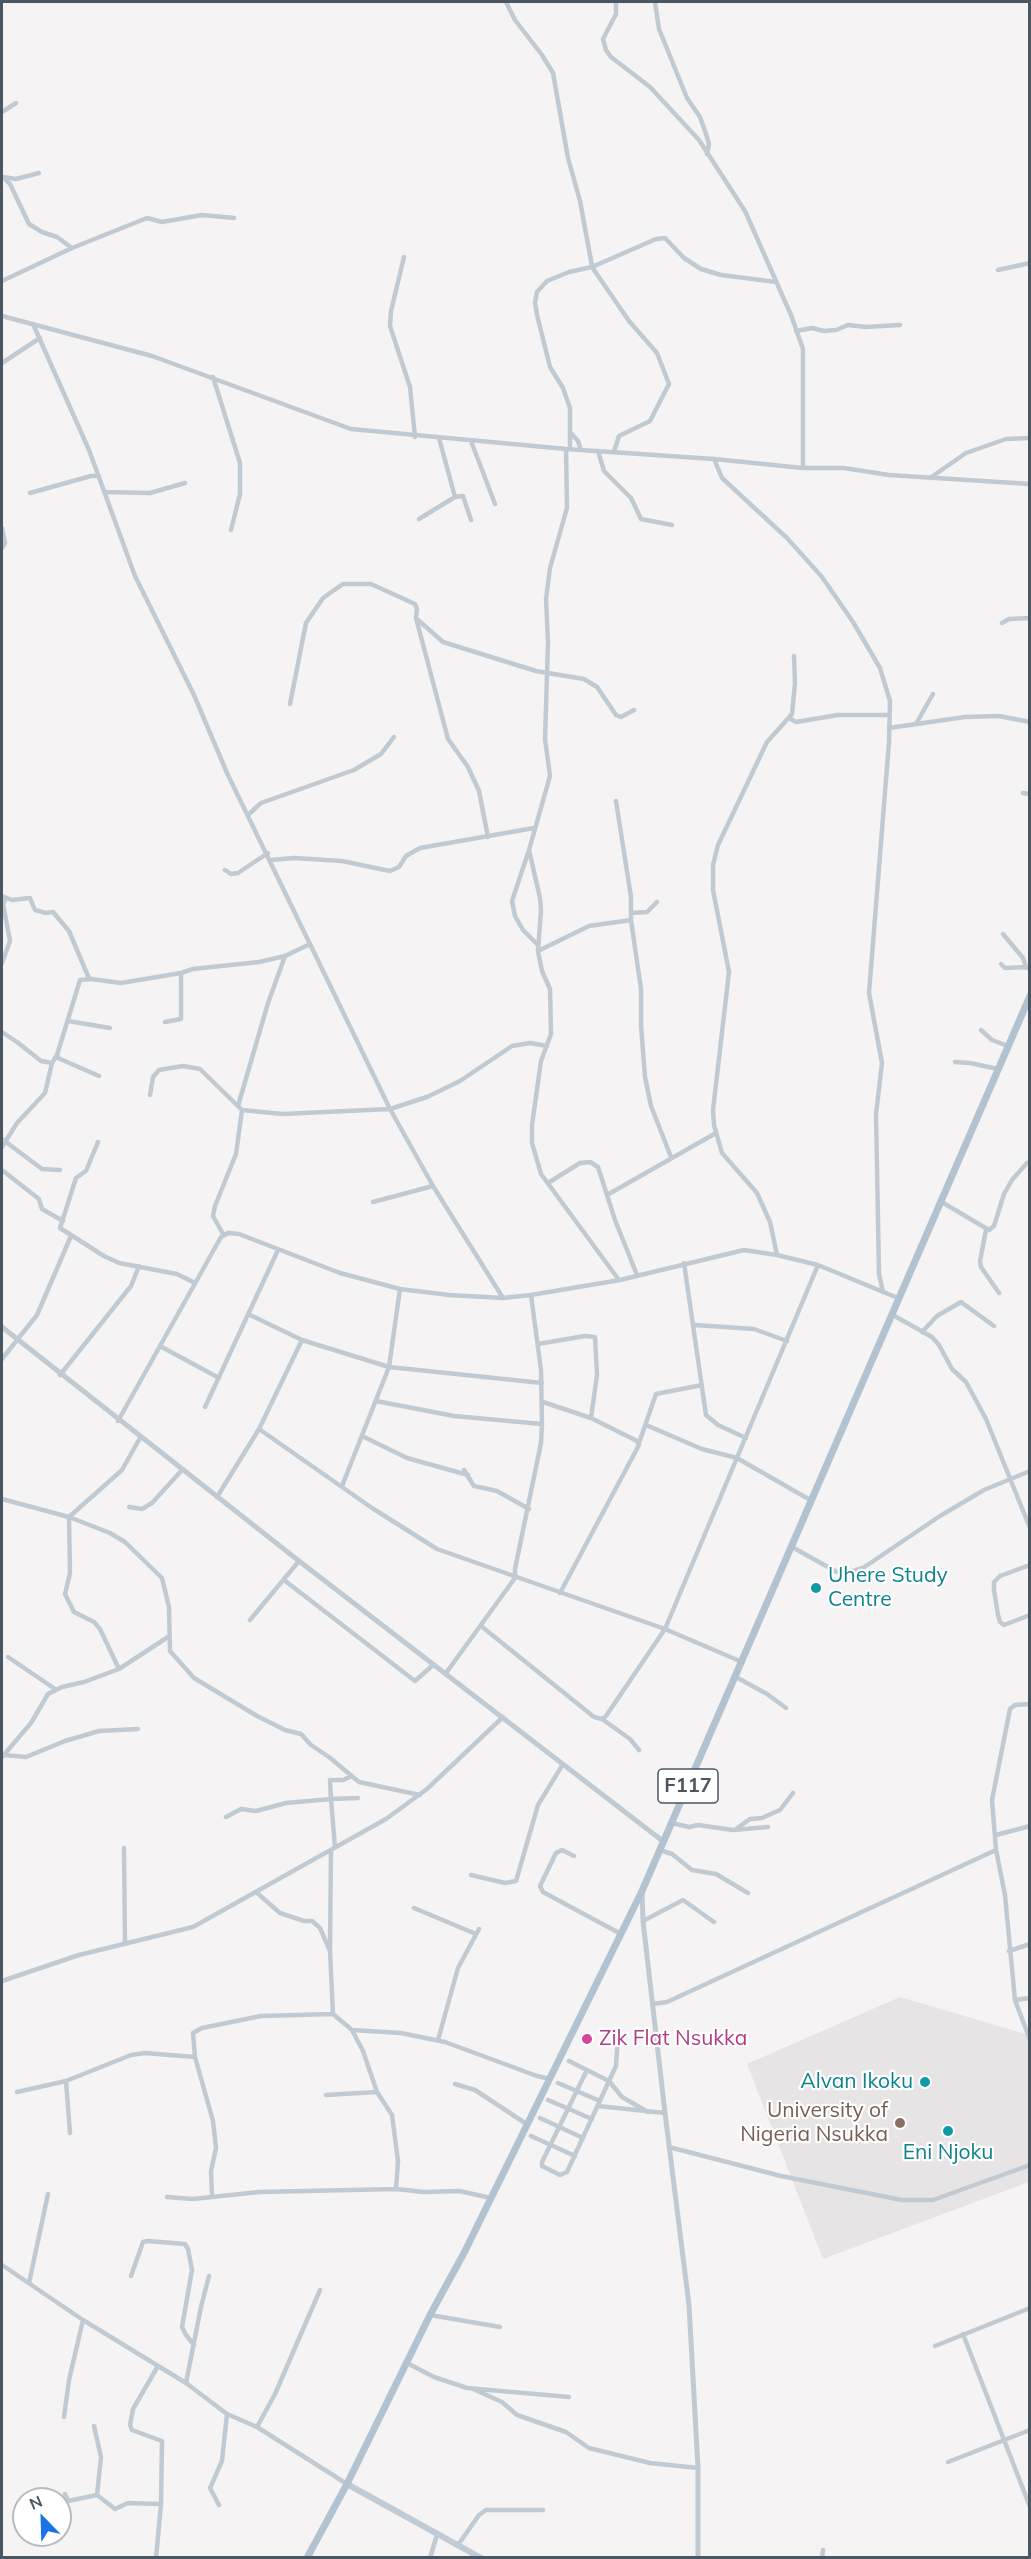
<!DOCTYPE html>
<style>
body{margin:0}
#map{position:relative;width:1031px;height:2559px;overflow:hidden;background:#f5f3f3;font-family:Mulish,sans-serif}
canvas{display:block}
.frame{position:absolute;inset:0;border:3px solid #4a5661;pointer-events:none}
.north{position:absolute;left:12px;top:2487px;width:60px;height:60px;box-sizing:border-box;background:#fff;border:2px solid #b7bbc0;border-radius:50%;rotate:337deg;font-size:16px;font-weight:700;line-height:24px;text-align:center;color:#4a5661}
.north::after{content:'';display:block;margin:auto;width:21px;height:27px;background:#1a73e8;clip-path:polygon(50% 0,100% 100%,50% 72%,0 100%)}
</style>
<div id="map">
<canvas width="1031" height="2559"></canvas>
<div class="frame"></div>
<div class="north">N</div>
</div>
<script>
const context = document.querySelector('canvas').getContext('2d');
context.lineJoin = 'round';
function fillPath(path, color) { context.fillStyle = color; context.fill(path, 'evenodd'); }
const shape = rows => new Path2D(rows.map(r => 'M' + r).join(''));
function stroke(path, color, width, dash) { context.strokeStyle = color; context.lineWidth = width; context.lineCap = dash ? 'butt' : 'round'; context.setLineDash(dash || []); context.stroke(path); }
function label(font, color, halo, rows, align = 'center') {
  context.font = font + ' Mulish,sans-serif'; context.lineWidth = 4.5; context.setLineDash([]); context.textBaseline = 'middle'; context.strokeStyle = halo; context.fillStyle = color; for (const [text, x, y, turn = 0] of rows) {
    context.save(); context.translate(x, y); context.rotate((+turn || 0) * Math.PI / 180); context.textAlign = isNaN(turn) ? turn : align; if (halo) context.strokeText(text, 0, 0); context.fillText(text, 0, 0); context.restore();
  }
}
fillPath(shape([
 [900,1997,1029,2035,1029,2182,823,2259,747,2064]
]), '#e6e4e5');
stroke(shape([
 [506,2,515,20,542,55,553,73,568,158,580,201,592,266],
 [616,2,616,14,603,39,606,50,611,57,650,87,699,140,745,211,791,315,803,349,803,468],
 [655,2,659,29,687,98,700,117,706,134,709,144,707,154],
 [2,112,16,103],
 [2,176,10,184,29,224,42,232,57,237,72,248,147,218,162,222,202,215,234,218],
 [3,177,16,179,39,173],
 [404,257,391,311,390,326,410,387,415,437],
 [592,267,629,321,657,353,669,384,650,421,619,436,614,452],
 [998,270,1030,263],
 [2,281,72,248],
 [2,316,152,356,351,429,566,449,714,459,803,468,844,468,889,475,1030,484],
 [33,324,89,450,135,576,194,695,227,773,390,1109,433,1186,503,1298],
 [796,331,812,328,824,331,836,330,848,325,866,327,900,325],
 [2,363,40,338],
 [213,377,240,463,240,494,231,530],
 [570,432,578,441,581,450],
 [471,441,495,504],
 [566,449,567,508,550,568,546,599,548,642,545,739,550,776,529,850,540,898,541,910,538,951,542,971,550,989,551,1034,541,1061,532,1125,532,1143,541,1174,619,1280],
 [570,449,570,408,563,388,550,367,537,315,535,302,537,292,547,281,569,272,592,267,656,239,665,238,684,258,701,269,721,275,776,282],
 [598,451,604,471,631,498,641,519,672,525],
 [714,459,722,478,787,538,822,577,853,622,880,668,890,701,889,742,869,993,882,1063,876,1114,879,1274,883,1292],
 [930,478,966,453,1006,439,1030,438],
 [104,492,150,493,185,483],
 [30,493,91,476,99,476],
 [455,497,463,496,471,520],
 [419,519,455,497,439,438],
 [2,548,5,543,2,528],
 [418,620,443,642,536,671,584,679,597,687,616,715,621,717,634,710],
 [1002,623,1009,619,1030,618],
 [290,704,306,623,323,598,343,584,371,584,415,604,417,609,416,618,448,739,468,767,479,791,488,837],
 [789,718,796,722,838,715,890,715],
 [916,724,933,694],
 [889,728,965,717,999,716,1030,722],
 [1023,793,1030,794],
 [616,801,631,897,631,920],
 [249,814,261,803,354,770,381,754,394,737],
 [528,853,512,901,515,916,523,930,538,945],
 [271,860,294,858,342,861,390,871,399,867,406,856,420,848,534,828],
 [225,870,231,874,238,873,268,853],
 [2,896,12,900,30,898,35,910,46,913,53,912,69,931,88,976,91,979],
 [631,913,647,912,657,902],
 [1003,934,1023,958,1026,967,1030,969],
 [538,951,589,926,631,920,641,989,641,1025,645,1077,651,1106,671,1157],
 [2,963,10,941,3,904,6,898],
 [1001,964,1005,968,1026,967],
 [68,1021,110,1028],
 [165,1022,181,1019,181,973],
 [981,1030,992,1040,1008,1046],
 [2,1032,17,1042,41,1061,52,1063],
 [955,1062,970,1063,998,1069],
 [99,1076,58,1058,57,1055,80,980,91,979,121,983,181,973,193,969,259,962,285,956],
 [150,1095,153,1077,159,1070,183,1066,200,1069,242,1110,282,1114,390,1109,427,1097,460,1081,512,1046,530,1043,547,1046],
 [238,1106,268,1003,285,956,310,944],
 [2,1139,42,1169,60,1170],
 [98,1142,86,1171,76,1178,60,1228,104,1256,119,1263,177,1274,195,1283],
 [2,1147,17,1123,45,1093,52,1063,57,1055],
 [2,1170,39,1199,42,1209,63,1221],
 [548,1183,580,1163,590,1162,598,1167,615,1220,637,1275],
 [607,1195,716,1133],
 [940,1201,989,1230,994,1226,1004,1194,1012,1180,1027,1163],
 [373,1202,433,1186],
 [986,1230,980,1261,981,1267,999,1293],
 [223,1234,213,1216,215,1206,236,1154,242,1110],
 [777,1255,770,1222,757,1193,722,1153,714,1125,713,1110,729,972,713,890,713,865,718,845,767,742,792,714,795,683,794,656],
 [684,1263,706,1415,718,1425,746,1438],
 [248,1314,302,1340,389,1367,542,1383],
 [891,1314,932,1337,939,1345,952,1369,966,1382,986,1419,1030,1528],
 [694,1325,754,1329,787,1341],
 [922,1332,937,1316,961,1302,994,1326],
 [538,1344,585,1336,595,1337,597,1375,591,1418],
 [160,1346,219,1378],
 [2,1359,37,1315,71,1236],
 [60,1375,131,1286,139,1266],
 [376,1401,454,1416,542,1424],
 [543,1402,591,1418,637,1441,639,1445,560,1593],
 [205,1407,278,1250],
 [118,1421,221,1237,228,1233,239,1234,340,1273,400,1289,449,1295,503,1298,531,1295,620,1280,744,1250,777,1255,818,1265,898,1298],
 [646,1425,702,1449,737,1458,812,1501],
 [259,1429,372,1508,437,1549,665,1629,742,1662],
 [362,1436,407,1458,468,1475],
 [639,1443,656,1394,702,1385],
 [464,1470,474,1486,497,1491,529,1509],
 [342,1486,389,1367,400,1289],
 [217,1497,259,1429,302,1340],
 [2,1499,69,1517,110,1533,125,1542,162,1578,169,1607,170,1651,194,1678,257,1716,285,1730,301,1734,311,1745,329,1757,359,1782,420,1795],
 [129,1507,142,1509,152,1503,182,1470],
 [792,1547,837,1572,846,1573,863,1568,940,1516,984,1490,1030,1471],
 [1030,1565,1000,1576,994,1582,994,1590,998,1615,1000,1622,1004,1625,1030,1615],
 [284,1580,415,1681,433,1665],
 [250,1620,299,1561],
 [481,1626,594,1717,602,1719,606,1716,665,1629,818,1265],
 [8,1657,55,1689],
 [119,1669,100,1629,94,1622,74,1612,65,1594,70,1573,69,1517,122,1470,140,1438],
 [446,1673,515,1578,515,1569,541,1443,542,1424,541,1370,531,1295],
 [736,1677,767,1694,786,1708],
 [1030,1704,1015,1705,1010,1709,992,1800,996,1850,1005,1895,1015,2000,1030,2040],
 [602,1719,630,1739,639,1750],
 [4,1755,26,1757,65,1741,99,1731,138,1729],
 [2,1757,31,1723,48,1694,62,1687,84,1682,119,1669,168,1637],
 [352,1776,343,1780,330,1780,331,1799,358,1798],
 [226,1817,241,1809,256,1811,286,1803,331,1799,335,1847],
 [672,1823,689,1827,698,1825,733,1830,768,1827],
 [736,1829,750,1819,762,1818,780,1810,793,1793],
 [996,1835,1030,1826],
 [124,1848,125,1944],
 [660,1850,672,1854,692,1870,716,1874,748,1893],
 [574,1856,562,1850,556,1853,540,1886,543,1892,621,1934],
 [471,1875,505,1883,516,1881,538,1805,563,1764],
 [256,1892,280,1913,304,1921,312,1921,320,1928,330,1951,333,2014],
 [414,1908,476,1934],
 [643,1921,683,1900,714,1922],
 [330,1949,331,1850],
 [1009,1951,1030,1944],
 [2,1981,79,1955,193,1927,386,1819,427,1789,503,1717],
 [1015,2000,1030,1998],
 [653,2004,667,2002,996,1850],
 [618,2036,616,2066,609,2081,622,2097,648,2112],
 [438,2040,458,1968,479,1929],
 [569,2061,587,2070],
 [587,2070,609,2081,567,2172,560,2175,542,2166,542,2162,587,2070],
 [66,2081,70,2133],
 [558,2083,600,2101],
 [455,2084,475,2090,528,2125],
 [17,2092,66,2081,131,2055,145,2053,195,2057],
 [326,2095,377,2092],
 [548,2100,592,2119],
 [598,2106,665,2113],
 [540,2118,583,2138],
 [531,2136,575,2156],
 [669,2147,781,2176,902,2200,933,2200,1030,2165],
 [396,2189,398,2161,392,2115,377,2092,363,2051,352,2030,401,2033,445,2042,537,2076,550,2079],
 [212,2196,211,2171,216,2148,213,2121,195,2057,193,2033,202,2028,261,2016,333,2014,352,2030],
 [167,2197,193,2199,259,2192,396,2189,424,2192,459,2191,491,2198],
 [2,2265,83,2320,186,2383,227,2414,257,2427,347,2484],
 [131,2276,143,2242,148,2241,185,2244,188,2249,192,2270,182,2327,186,2335,194,2345],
 [29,2283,48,2194],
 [430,2315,500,2327],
 [963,2334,1030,2507],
 [935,2346,1030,2308],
 [407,2363,434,2377,467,2388,569,2397],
 [186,2383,201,2307,209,2276],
 [471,2388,502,2402,517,2415,566,2432,589,2448,650,2463,698,2468],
 [64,2417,69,2380,83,2320],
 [94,2426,101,2457,97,2495],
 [257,2427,275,2394,320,2290],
 [948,2462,1030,2430],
 [65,2494,68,2501,97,2495,115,2509,128,2503,161,2504,162,2441,132,2430,130,2425,133,2409,158,2366],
 [219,2505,210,2488,222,2461,227,2414],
 [458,2545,479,2515,486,2510,543,2510],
 [156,2558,161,2504],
 [430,2558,437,2535],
 [822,2558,823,2550]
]), '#c1cad2', 4.5);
stroke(shape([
 [2,1327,299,1561,664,1842],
 [642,1891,643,1921,665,2113,689,2305,698,2468,698,2558]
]), '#c1cad2', 5);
stroke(shape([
 [347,2484,481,2558]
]), '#c1cbd6', 6);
stroke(shape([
 [307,2558,347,2484,430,2315,464,2253,642,1891,1030,996]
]), '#b3c2d1', 7);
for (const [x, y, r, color] of [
 [816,1588,6,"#0f9aa8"],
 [587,2039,6,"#d1479c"],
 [925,2082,6,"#0f9aa8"],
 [900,2123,6,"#8d6e63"],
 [948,2131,6,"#0f9aa8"]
]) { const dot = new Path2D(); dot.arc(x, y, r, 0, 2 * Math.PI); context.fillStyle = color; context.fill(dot); stroke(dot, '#fff', 2); }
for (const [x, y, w] of [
 [688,1786,60]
]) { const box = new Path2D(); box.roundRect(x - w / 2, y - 17, w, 34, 4.5); context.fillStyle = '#fff'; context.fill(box); stroke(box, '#4a5661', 1.5); }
label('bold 20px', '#4a5661', null, [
 ["F117",688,1786]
]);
label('21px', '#0d838f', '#fff', [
 ["Uhere Study",828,1576],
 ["Centre",828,1600],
 ["Alvan Ikoku",913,2082,"right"],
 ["Eni Njoku",948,2153,"center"]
], 'left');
label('21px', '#b23c85', '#fff', [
 ["Zik Flat Nsukka",599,2039]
], 'left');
label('21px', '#785e54', '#fff', [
 ["University of",888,2111],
 ["Nigeria Nsukka",888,2135]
], 'right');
</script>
